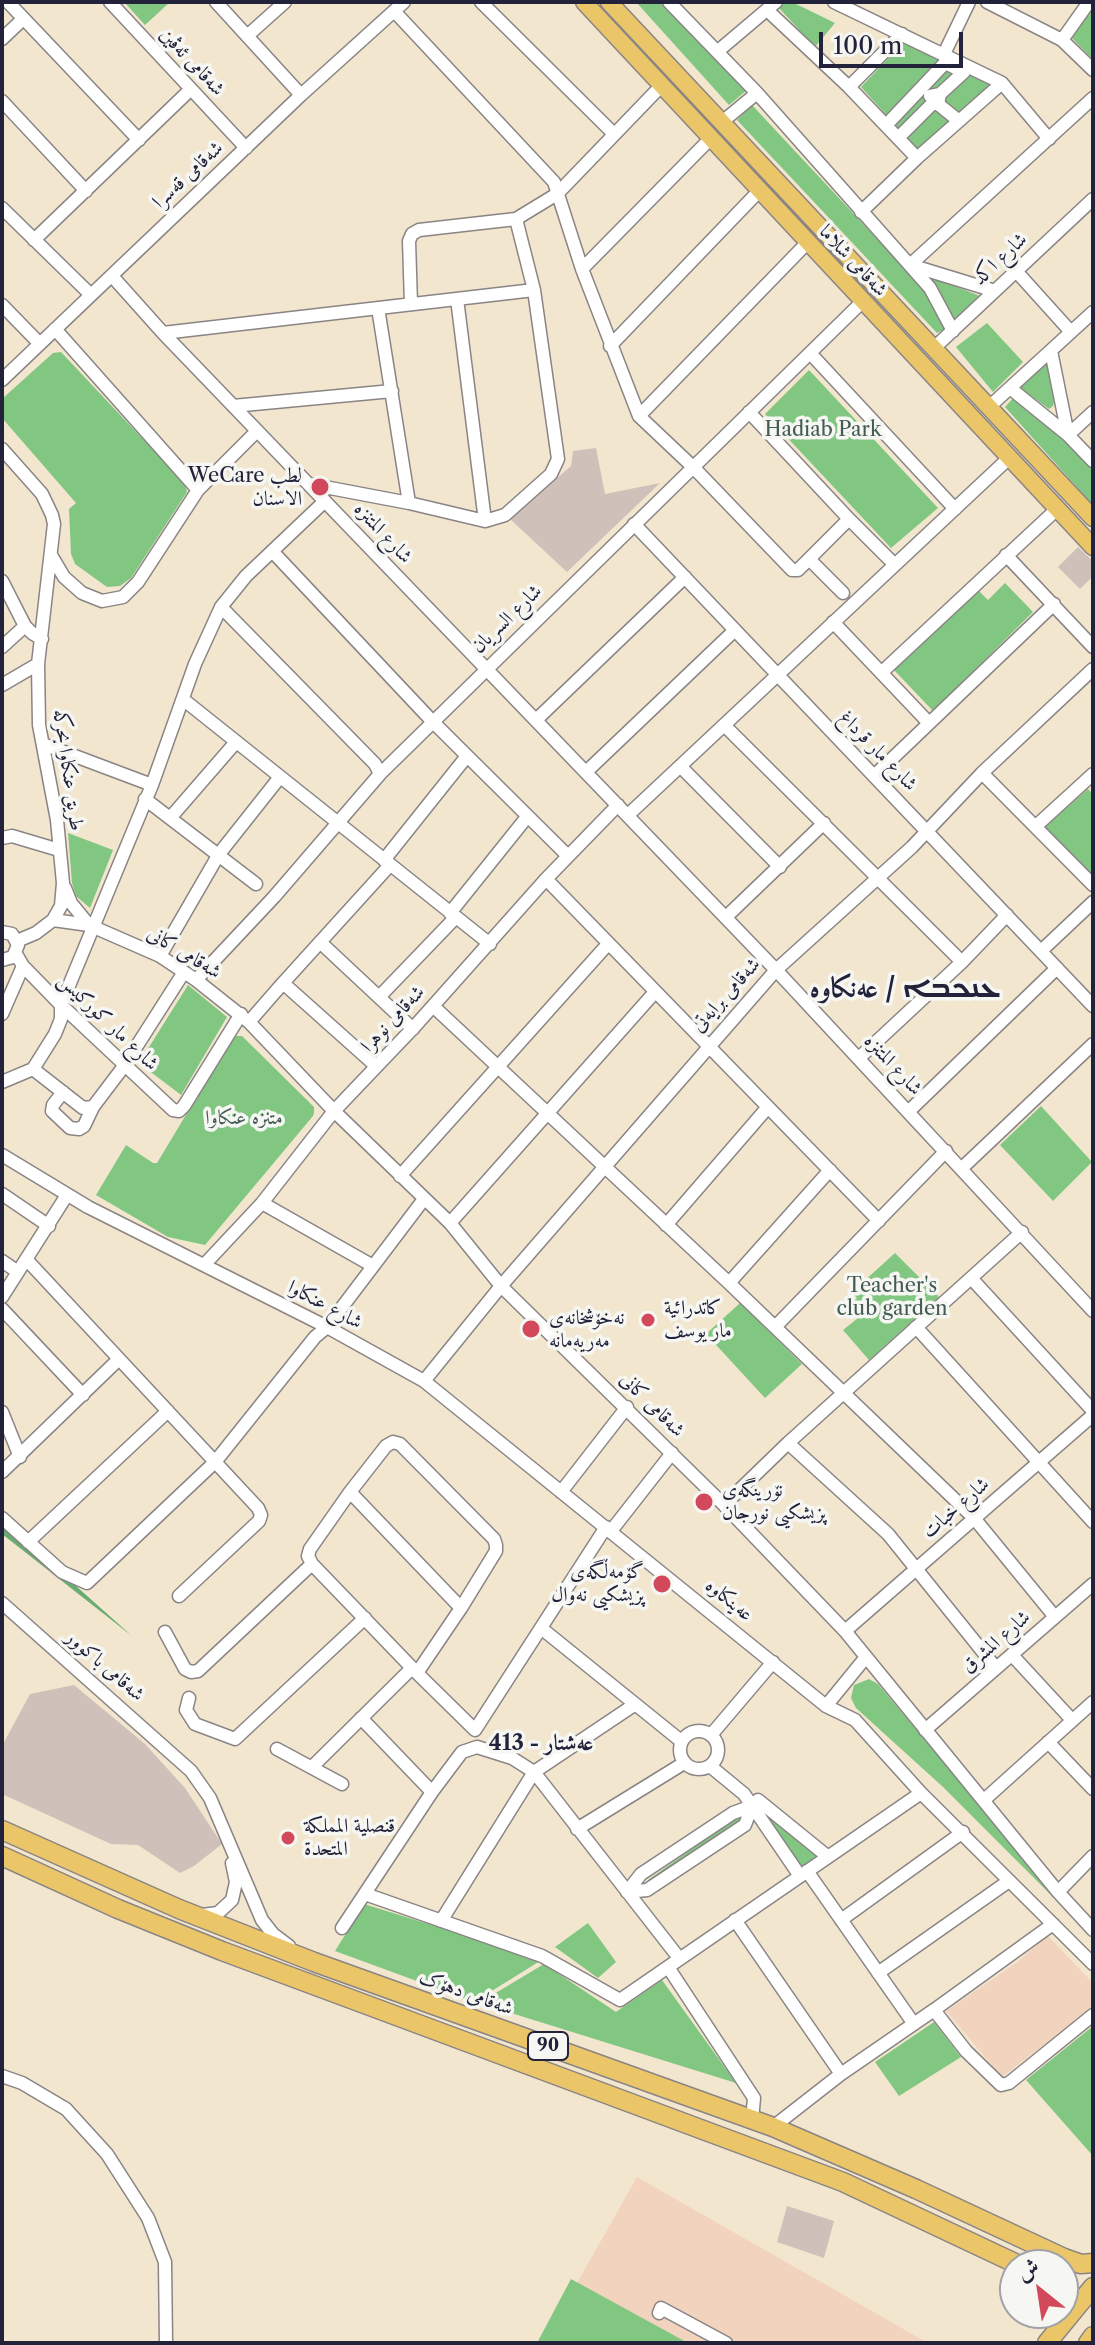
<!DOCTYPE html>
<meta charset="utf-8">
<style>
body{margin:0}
#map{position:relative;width:1095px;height:2345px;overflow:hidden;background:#f2e6cf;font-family:"Libre Caslon Text",Amiri,serif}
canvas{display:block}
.frame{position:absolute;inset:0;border:4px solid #22223b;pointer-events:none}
.north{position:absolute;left:999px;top:2249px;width:80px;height:80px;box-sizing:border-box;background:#f6f6f2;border:2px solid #a1a1a9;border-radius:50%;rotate:330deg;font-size:22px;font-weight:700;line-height:32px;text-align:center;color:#22223b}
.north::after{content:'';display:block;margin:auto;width:28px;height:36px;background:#d1495b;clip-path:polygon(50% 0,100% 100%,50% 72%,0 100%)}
.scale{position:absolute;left:819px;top:32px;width:144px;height:36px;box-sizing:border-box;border:4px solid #22223b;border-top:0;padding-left:10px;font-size:24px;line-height:28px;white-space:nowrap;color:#22223b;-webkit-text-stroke:6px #f6f6f2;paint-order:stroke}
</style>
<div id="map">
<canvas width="1095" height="2345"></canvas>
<div class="frame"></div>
<div class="north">ش</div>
<div class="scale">100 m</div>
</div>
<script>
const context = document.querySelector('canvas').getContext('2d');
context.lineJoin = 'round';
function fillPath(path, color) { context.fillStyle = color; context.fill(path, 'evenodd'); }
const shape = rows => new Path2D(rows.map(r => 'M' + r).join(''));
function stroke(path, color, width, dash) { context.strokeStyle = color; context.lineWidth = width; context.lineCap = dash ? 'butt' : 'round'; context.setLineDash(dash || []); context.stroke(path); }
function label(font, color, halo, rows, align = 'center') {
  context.font = font + ' "Libre Caslon Text",Amiri,"Noto Sans Syriac",serif'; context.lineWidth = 7; context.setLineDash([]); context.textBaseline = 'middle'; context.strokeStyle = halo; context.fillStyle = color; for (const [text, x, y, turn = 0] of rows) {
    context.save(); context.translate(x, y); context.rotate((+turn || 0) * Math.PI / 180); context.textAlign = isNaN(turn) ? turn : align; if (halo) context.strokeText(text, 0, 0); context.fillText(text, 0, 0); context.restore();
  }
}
fillPath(shape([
 [1047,1935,1093,1983,1093,2007,1002,2077,946,2011,1019,1961],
 [637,2177,928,2343,543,2343]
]), '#f2d4be');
fillPath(shape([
 [596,448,605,494,660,483,567,572,510,519,571,466,573,451],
 [1078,547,1093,561,1093,576,1080,589,1058,567],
 [74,1685,145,1744,185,1788,222,1844,194,1866,180,1873,138,1845,111,1844,2,1794,2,1746,30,1694],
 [787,2206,834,2221,824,2258,777,2242]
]), '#cfc0ba');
fillPath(shape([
 [124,2,170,2,145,25],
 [636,2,661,2,747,90,729,105],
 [783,2,792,2,835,23,815,47,778,7],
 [1093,9,1093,60,1071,37],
 [903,43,990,85,918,150,861,87],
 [752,105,922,287,947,328,937,333,737,120],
 [929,276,980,296,955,320],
 [987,323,1023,362,993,392,956,347],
 [61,352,185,484,187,492,131,578,120,586,107,587,75,564,71,554,69,509,76,503,2,418,2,399,53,353],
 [1046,361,1054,402,1053,406,1049,409,1019,387],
 [809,370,938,508,891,548,765,414],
 [1015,396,1065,440,1093,469,1093,505,1005,407],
 [1005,583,1033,612,933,711,894,670,977,589,988,600],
 [1088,789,1093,794,1093,880,1044,828],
 [68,833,113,850,90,908,76,896,72,883],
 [188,985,227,1017,181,1095,139,1063],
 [236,1036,242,1036,314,1107,314,1112,313,1116,205,1245,168,1237,96,1195,126,1145,153,1163,157,1163,231,1040],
 [1041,1106,1092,1162,1053,1201,1000,1145],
 [895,1253,939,1297,869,1360,843,1330,863,1314,852,1303,857,1298,852,1292],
 [740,1303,802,1364,765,1398,706,1334],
 [869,1679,878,1684,1073,1917,943,1787,856,1708,851,1698,854,1685],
 [758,1803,823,1856,800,1872],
 [738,1816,742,1816,738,1823,652,1881,648,1880],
 [364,1904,493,1944,540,1961,474,2002,335,1951],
 [588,1923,616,1962,598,1978,555,1947],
 [544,1964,616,2012,662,1980,736,2083,479,2003],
 [934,2022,961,2057,899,2096,875,2062],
 [1093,2026,1093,2156,1026,2080],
 [571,2279,688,2343,537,2343]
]), '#81c782');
fillPath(shape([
 [2,1520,132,1636,2,1534]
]), '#68ac70');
const minor = shape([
 [8,2,139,140],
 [110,2,246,148],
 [216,2,301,95],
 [481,2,614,134],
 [669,2,757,93,930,288,953,331],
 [834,2,1002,83,1049,139],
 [987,2,1062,40,1093,70],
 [767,10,849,87,917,158],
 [394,11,554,182,582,269,639,416,694,468,792,570,798,570,849,519],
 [247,36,285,2],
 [2,39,23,19],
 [1062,40,1089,2],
 [718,51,776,2],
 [944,54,969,2],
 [849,87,902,34],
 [930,96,940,94,938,104,959,121],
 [2,101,86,191],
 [891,120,945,63,964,72,940,94],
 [722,122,757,93],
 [903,133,932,104,938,104],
 [2,208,91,295],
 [861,212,917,158,1002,83],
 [34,240,191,89],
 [910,265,1093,98],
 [910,265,995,291],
 [582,269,711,138],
 [1016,271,1071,332],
 [112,276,163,333,776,970,1093,1311],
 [457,299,485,521],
 [411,304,409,241,412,234,419,230,516,219,557,194,662,85],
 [2,305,40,344],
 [378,308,409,503],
 [55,329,198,490],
 [163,333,534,290],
 [610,346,760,190],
 [934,348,1093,199],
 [1051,351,1068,435,1093,412],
 [810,353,955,509],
 [2,380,301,95,404,2],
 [1010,388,1068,435,1093,461],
 [233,406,392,391],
 [989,407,1093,312],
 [749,412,849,519,895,565],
 [639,416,808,242],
 [2,449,42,494,52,515,54,524,38,664,39,725,57,820,63,883,61,906,53,920,36,933,17,941],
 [309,484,409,503,485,521,505,515,551,474,558,459,534,290,516,219],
 [634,524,1093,1006],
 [272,551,432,721,568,856],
 [51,555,64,577,82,593,102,601,123,597,138,582,198,490,257,431],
 [1006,555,1093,647],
 [809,559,843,593],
 [2,581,25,626,32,633,42,639],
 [221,607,375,764,380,774],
 [833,622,928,722],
 [2,647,25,626],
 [881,673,1057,509],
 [2,685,38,664],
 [184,700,490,944],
 [536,720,685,577],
 [724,725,962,962],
 [43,744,152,785],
 [680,766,780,867],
 [586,772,735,630],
 [982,773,1093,885],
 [874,776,1054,604],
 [145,799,256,884],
 [628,815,1009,458],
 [171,817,236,742],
 [1036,826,1093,774],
 [2,838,12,836,59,850],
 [384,860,467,756],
 [546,879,879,1221],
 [65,888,71,903,89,925],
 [450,913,527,817],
 [726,917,824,823],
 [53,920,89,925,160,956,196,980,249,1022,334,1111,450,1223,501,1286,724,1505,845,1631,1058,1892,1093,1930],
 [2,932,12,934,18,945,13,957,2,960],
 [320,942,413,1029],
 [1041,951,1093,902],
 [16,954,23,966,61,1005,173,1110,179,1111,184,1106,241,1014],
 [160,956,219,854,280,777],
 [196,980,274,897,380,774,863,301],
 [380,996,456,917],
 [433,1006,729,1283,974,1518,1055,1617],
 [2,1014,23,966],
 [249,1022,283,983],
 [859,1058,962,962,1007,915],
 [376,1066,283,983,390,865],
 [33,1069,83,1108,93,1107,124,1066,184,972],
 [2,1082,33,1069,55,1034,61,1019,61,1005,152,785,195,664,221,607,246,576,325,501],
 [63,1092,53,1105,52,1111,70,1128,79,1129,84,1126,93,1107],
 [909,1111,1057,968],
 [2,1155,88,1207,327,1327,424,1381,826,1706,855,1720,921,1793,1093,1964],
 [962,1168,1093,1044],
 [400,1176,608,944],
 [2,1194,49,1226],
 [262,1203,373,1266],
 [450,1223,655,992],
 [666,1225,768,1107],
 [26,1259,258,1508,261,1515,259,1521,179,1596],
 [2,1261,18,1272],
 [204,1265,262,1203,334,1111,416,1025,546,879,618,805],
 [972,1279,1093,1411],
 [729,1283,830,1170],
 [2,1297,67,1195],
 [2,1309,83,1395],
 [775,1327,946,1151],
 [916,1327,1093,1522],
 [424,1381,501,1286,776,970,912,847,982,773,1093,669],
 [2,1412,20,1457],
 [788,1443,888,1534,996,1668],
 [2,1472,119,1359],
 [350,1492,461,1608],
 [561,1492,627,1407],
 [724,1505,788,1443,1022,1232],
 [2,1518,62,1572,87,1583,215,1462,315,1337,327,1327,424,1199],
 [611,1531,672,1453],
 [28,1542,168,1411],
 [2,1603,191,1771,210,1798,262,1920,273,1934,289,1946],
 [541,1628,681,1741],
 [845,1631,1093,1415],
 [165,1632,185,1669,191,1672,198,1671,312,1564],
 [1012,1655,1072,1720],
 [417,1673,461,1608,496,1551,496,1545,494,1539,400,1444,393,1442,386,1446,350,1492,310,1549,308,1556,312,1564,417,1673,475,1730,606,1527],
 [189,1698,186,1710,195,1724,235,1739,365,1618],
 [826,1706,866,1657],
 [361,1718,432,1792],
 [925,1730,1093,1584],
 '680 1750a19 19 0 1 1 38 0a19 19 0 1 1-38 0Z',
 [711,1735,773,1662],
 [1048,1742,1093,1789],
 [277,1749,342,1784],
 [313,1766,412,1668],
 [710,1766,744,1794,800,1876],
 [984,1800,1093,1702],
 [752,1806,745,1825,647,1890,627,1892,641,1874,733,1813,752,1806],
 [752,1806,758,1800,827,1856],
 [577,1829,684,1763],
 [807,1871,914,2024],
 [1058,1892,1093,1856],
 [365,1894,542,1956,620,2000,921,1793],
 [202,1915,218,1913,232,1900,236,1882,232,1863],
 [735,1920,841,2074],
 [841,1920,963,1832],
 [441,1921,534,1772,634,1705],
 [342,1928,432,1792,462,1752,477,1747,512,1758,534,1772,679,1958],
 [668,1967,754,2098,752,2120],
 [878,1973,1009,1881],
 [934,2010,966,2051,1001,2085,1009,2083,1093,2015],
 [2,2076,22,2083,66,2109,107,2154,148,2218,165,2262,166,2343],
 [773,2127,841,2074,934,2010,1053,1924],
 [659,2313,661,2308,726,2343]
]);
const major = shape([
 [584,2,1093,547],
 [609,2,1093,518]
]);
const highway = shape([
 [2,1830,179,1909,314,1962,773,2127,916,2189,1064,2258,1081,2264,1093,2263],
 [2,1856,118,1909,222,1951,843,2182,1019,2265],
 [1047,2343,1093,2287],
 [1088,2343,1093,2336]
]);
stroke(minor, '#8a8485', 15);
stroke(major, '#8a8485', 19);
stroke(highway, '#8a8485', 21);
stroke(minor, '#fff', 12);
stroke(major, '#ebc669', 16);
stroke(highway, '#ebc669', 18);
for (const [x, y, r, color] of [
 [320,487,10,"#d1495b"],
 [648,1320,8,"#d1495b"],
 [531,1329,10,"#d1495b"],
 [704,1502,10,"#d1495b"],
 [662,1584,10,"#d1495b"],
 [288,1838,8,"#d1495b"]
]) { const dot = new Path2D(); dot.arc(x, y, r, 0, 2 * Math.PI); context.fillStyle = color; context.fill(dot); stroke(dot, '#f6f6f2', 3); }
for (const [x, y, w] of [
 [548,2046,40]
]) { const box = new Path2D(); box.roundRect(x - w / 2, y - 14, w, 28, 6); context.fillStyle = '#f6f6f2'; context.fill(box); stroke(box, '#22223b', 2); }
label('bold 18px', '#22223b', null, [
 ["90",548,2046]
]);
label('20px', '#22223b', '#f6f6f2', [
 ["شەقامی ئەڤین",192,62,47],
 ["شەقامی قەسرا",188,175,-43],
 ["شارع اكد",1000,259,-43],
 ["شەقامی شلاما",853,261,47],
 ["شارع المتنزه",383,533,47],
 ["شارع السريان",507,619,-44],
 ["شارع مار قرداغ",878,751,46],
 ["طريق عنكاوا بحركه",68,770,82],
 ["شەقامی کانی",184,953,31],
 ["شەقامی برایەتی",726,995,-48],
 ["شەقامی نوهرا",393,1019,-47],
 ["شارع مار كوركيس",108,1022,44],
 ["شارع المتنزه",893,1065,47],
 ["شارع عنكاوا",325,1305,28],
 ["شەقامی کانی",652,1405,45],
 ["شارع خبات",956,1508,-41],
 ["عەینکاوە",729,1600,39],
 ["شارع المشرق",996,1642,-41],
 ["شەقامی باکوور",105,1666,41],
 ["شەقامی دهۆک",466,1993,20]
]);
label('20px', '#435c54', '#f6f6f2', [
 ["Hadiab Park",823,430],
 ["متنزه عنكاوا",244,1118],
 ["Teacher's",892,1286],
 ["club garden",892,1309]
]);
label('20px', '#22223b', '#f6f6f2', [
 ["WeCare لطب",302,476,"right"],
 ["الاسنان",302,499,"right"],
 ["كاتدرائية",664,1308],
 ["مار يوسف",664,1331],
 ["نەخۆشخانەی",549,1318],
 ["مەریەمانە",549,1341],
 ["نۆرینگەی",722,1490],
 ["پزیشکیی نورجان",722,1513],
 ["گۆمەڵگەی",644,1572,"right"],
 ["پزیشکیی نەوال",644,1595,"right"],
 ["قنصلية المملكة",304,1826],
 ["المتحدة",304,1849]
], 'left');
label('bold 22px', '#22223b', '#f6f6f2', [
 ["عه‌شتار - 413",541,1744]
]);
label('bold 28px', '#22223b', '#f6f6f2', [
 ["ܥܢܟܒܐ / عەنکاوە",905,989]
]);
</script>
